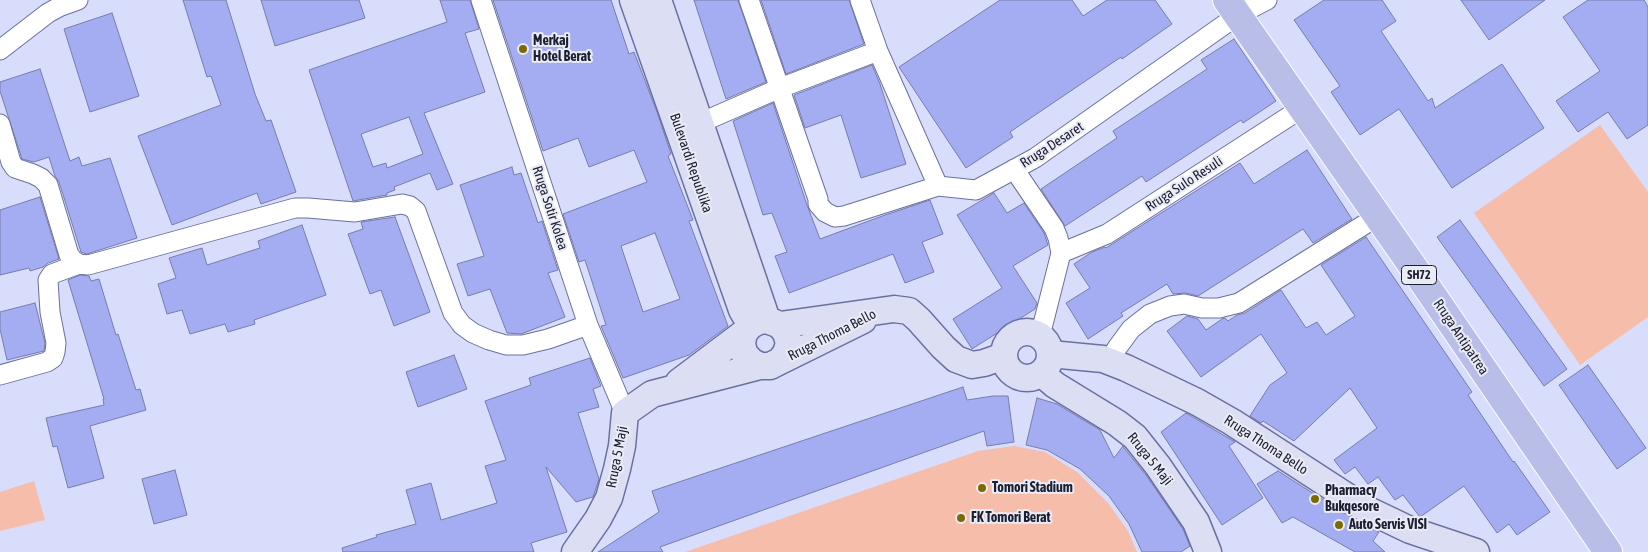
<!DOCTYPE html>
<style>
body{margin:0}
canvas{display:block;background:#d7ddfb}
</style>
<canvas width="1648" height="552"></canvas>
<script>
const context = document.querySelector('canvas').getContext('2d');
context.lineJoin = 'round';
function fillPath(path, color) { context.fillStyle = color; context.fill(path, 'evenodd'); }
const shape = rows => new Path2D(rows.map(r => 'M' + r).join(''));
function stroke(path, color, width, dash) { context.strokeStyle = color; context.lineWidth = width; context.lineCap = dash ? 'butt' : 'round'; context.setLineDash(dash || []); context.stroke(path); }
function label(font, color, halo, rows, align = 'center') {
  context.font = font + ' "Asap Condensed",sans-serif'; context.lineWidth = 4; context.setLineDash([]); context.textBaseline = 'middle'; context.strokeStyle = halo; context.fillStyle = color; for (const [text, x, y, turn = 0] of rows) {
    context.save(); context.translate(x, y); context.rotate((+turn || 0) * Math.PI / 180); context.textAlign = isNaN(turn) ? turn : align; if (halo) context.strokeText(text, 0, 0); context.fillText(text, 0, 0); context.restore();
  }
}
fillPath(shape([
 [1600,125,1648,192,1648,317,1580,365,1474,213],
 [1014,446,1045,452,1077,472,1108,503,1128,531,1137,552,685,552,978,451],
 [34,481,45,520,0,531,0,492]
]), '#f7bdab');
const building = shape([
 [183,0,226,0,255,94,266,121,271,120,296,192,261,204,257,193,172,225,138,136,221,105,211,76,207,77,183,0],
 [261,0,359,0,365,18,275,46,261,0],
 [440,0,470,0,479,29,465,33,485,92,424,113,453,184,437,190,430,173,394,187,395,190,387,193,387,195,353,201,309,70,447,22,440,0],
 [409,117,423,154,387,168,386,163,373,167,361,134,409,117],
 [493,0,611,0,629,54,634,52,657,112,671,154,668,156,693,220,689,221,728,326,689,355,623,378,601,326,606,325,585,260,579,262,563,214,647,182,634,150,589,167,578,138,543,151,493,0],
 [655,233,680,299,643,312,621,246,655,233],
 [694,0,738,0,766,82,726,99,694,0],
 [761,0,849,0,864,44,786,74,761,0],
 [1000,0,1072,0,1083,16,1107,0,1155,0,1172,24,1122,59,1121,57,1010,132,1013,137,966,168,899,67,1000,0],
 [1324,0,1382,0,1396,21,1381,31,1428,101,1432,98,1435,108,1502,64,1544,128,1452,188,1399,109,1360,135,1331,92,1340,86,1294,20,1324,0],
 [1461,0,1545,0,1489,40,1461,0],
 [1588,0,1644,0,1648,7,1648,125,1627,139,1608,112,1578,132,1556,101,1600,71,1563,17,1588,0],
 [112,13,139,96,90,112,64,29,112,13],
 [1234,39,1276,101,1243,123,1241,120,1146,182,1142,176,1065,226,1041,189,1117,138,1113,131,1207,69,1201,60,1234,39],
 [872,65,880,84,906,164,861,178,841,115,805,128,794,95,872,65],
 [40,69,70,161,79,157,82,166,110,158,137,238,87,254,81,252,59,182,55,176,49,157,34,162,22,159,0,91,0,82,40,69],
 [773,103,807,205,820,239,885,215,930,200,943,234,922,242,934,272,905,283,893,254,789,293,775,256,787,252,772,213,763,215,733,121,773,103],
 [1307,150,1352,219,1313,243,1303,229,1198,296,1186,293,1173,294,1167,284,1121,313,1123,316,1088,339,1066,303,1090,288,1074,264,1092,252,1105,247,1106,248,1240,163,1254,184,1307,150],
 [512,167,514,175,521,173,538,223,542,221,558,270,548,273,565,317,521,334,507,333,490,289,468,296,457,264,484,256,460,185,512,167],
 [994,193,1007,213,1024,203,1044,233,1048,245,1013,266,1037,303,1035,309,972,349,953,319,1002,288,957,215,994,193],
 [40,197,59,259,48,263,43,267,30,271,29,268,0,275,0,210,40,197],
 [395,217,430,312,394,326,381,290,370,294,348,234,363,229,361,222,395,217],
 [1460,220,1567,369,1544,386,1437,237,1460,220],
 [302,225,326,295,254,320,255,324,228,332,225,324,190,334,182,310,167,314,158,284,176,278,169,258,202,248,207,265,260,248,258,241,302,225],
 [1366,237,1472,392,1468,395,1513,462,1514,461,1550,512,1517,535,1509,524,1497,533,1464,486,1420,517,1403,495,1395,500,1378,477,1368,484,1355,467,1345,474,1334,460,1377,428,1350,388,1294,441,1263,421,1261,423,1250,416,1270,385,1287,373,1261,334,1201,377,1167,331,1187,316,1198,319,1206,330,1222,319,1225,318,1228,321,1237,315,1245,313,1281,290,1306,328,1317,322,1326,335,1355,316,1321,265,1366,237],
 [80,275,89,276,91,281,99,279,116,335,118,334,136,390,140,389,146,410,90,426,104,478,68,488,57,446,53,447,46,418,104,405,103,399,104,399,68,280,80,275],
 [35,303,45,343,44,351,7,360,0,329,0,312,35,303],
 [454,355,467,389,418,407,406,372,454,355],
 [590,358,601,386,593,389,599,407,578,413,599,479,593,497,576,502,546,467,567,532,531,543,534,552,343,552,342,548,377,537,376,535,416,524,406,490,431,483,441,520,497,503,485,466,506,460,485,401,531,385,529,378,590,358],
 [1588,365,1646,448,1617,469,1559,385,1588,365],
 [963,387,967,400,993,396,1008,396,1014,442,987,446,984,431,660,547,663,552,598,552,659,512,652,491,963,387],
 [1037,398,1057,404,1100,430,1114,458,1123,446,1124,448,1146,475,1183,529,1190,546,1181,552,1142,552,1129,524,1109,496,1080,469,1047,450,1026,445,1037,398],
 [1186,413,1235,442,1229,446,1263,498,1222,525,1161,432,1186,413],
 [175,470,187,515,154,524,142,479,175,470],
 [1278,471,1358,522,1379,532,1373,541,1385,552,1355,552,1293,517,1282,523,1257,484,1278,471]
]);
fillPath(building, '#a4adf1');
stroke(building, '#777dac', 1);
const street = shape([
 [481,0,588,325,625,413],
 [749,0,818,199,818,204,825,212,835,217,844,216,938,186,976,190,1035,158,1238,15,1267,0],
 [860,0,878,51,938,186],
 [0,50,48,13,61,6,78,0],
 [700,123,780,88,878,51],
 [0,124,11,162,15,168,33,174,41,178,48,185,69,255,73,260,79,264,88,265,295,208,308,208,355,212,402,204,410,206,416,211,453,313,462,325,473,333,489,340,506,345,523,345,548,339,588,325],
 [1014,169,1054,228,1058,238,1061,253,1040,336],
 [1061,253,1107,234,1302,108],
 [1109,362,1117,348,1131,329,1150,314,1170,306,1184,304,1202,308,1219,308,1239,303,1378,216],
 [0,375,47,362,53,358,55,352,56,343,50,312,48,280,52,274,79,264]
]);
const secondary = shape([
 [633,0,742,310,751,325],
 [658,0,767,320],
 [780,325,894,309,909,311,919,320,943,347,956,359,972,365,984,363,1004,356],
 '1004 355a23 23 0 1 1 46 0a23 23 0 1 1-46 0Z',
 [1050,354,1103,359,1126,368,1197,402,1232,422,1366,509,1410,530,1476,552],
 [780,361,863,320],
 [1041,373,1055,385,1117,423,1135,437,1158,466,1196,522,1208,552],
 [679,382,744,333],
 [575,552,598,519,609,498,617,469,622,446,625,413,652,394,760,366,770,366,780,361,786,353,789,343,786,333,780,325,767,320,759,321,751,325,744,333,742,343,744,353,751,361,760,366]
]);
const primary = shape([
 [1227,0,1409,261,1608,552]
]);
stroke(street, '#6b719f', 21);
stroke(secondary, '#6b719f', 29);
stroke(primary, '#fff', 30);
stroke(street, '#fff', 19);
stroke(secondary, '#dcdef3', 26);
stroke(primary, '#b9bee8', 28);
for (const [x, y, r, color] of [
 [523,49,5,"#7b6a02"],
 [982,488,5,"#7b6a02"],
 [1315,499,5,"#7b6a02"],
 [961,518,5,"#7b6a02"],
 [1339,525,5,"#7b6a02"]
]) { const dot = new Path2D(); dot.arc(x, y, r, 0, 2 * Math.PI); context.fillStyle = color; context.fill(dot); stroke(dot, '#e9ebf5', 2); }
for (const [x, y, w] of [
 [1419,275,35]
]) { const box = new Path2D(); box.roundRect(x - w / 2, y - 9.5, w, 19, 4); context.fillStyle = '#e9ebf5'; context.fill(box); stroke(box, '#1c1e31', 1); }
label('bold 12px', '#1c1e31', null, [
 ["SH72",1419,275]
]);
label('bold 14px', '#1c1e31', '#e9ebf5', [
 ["Merkaj",533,41],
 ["Hotel Berat",533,57],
 ["Tomori Stadium",992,488],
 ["Pharmacy",1325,491],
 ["Bukqesore",1325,507],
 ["FK Tomori Berat",971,518],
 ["Auto Servis VISI",1349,525]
], 'left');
label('14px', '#1c1e31', '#e9ebf5', [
 ["Rruga Desaret",1052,145,-33],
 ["Bulevardi Republika",691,163,71],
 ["Rruga Sulo Resuli",1184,184,-33],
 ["Rruga Sotir Kolea",550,208,72],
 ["Rruga Thoma Bello",832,335,-27],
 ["Rruga Antipatrea",1461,337,56],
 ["Rruga Thoma Bello",1266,445,33],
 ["Rruga 5 Maji",617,457,-79],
 ["Rruga 5 Maji",1150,459,51]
]);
</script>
